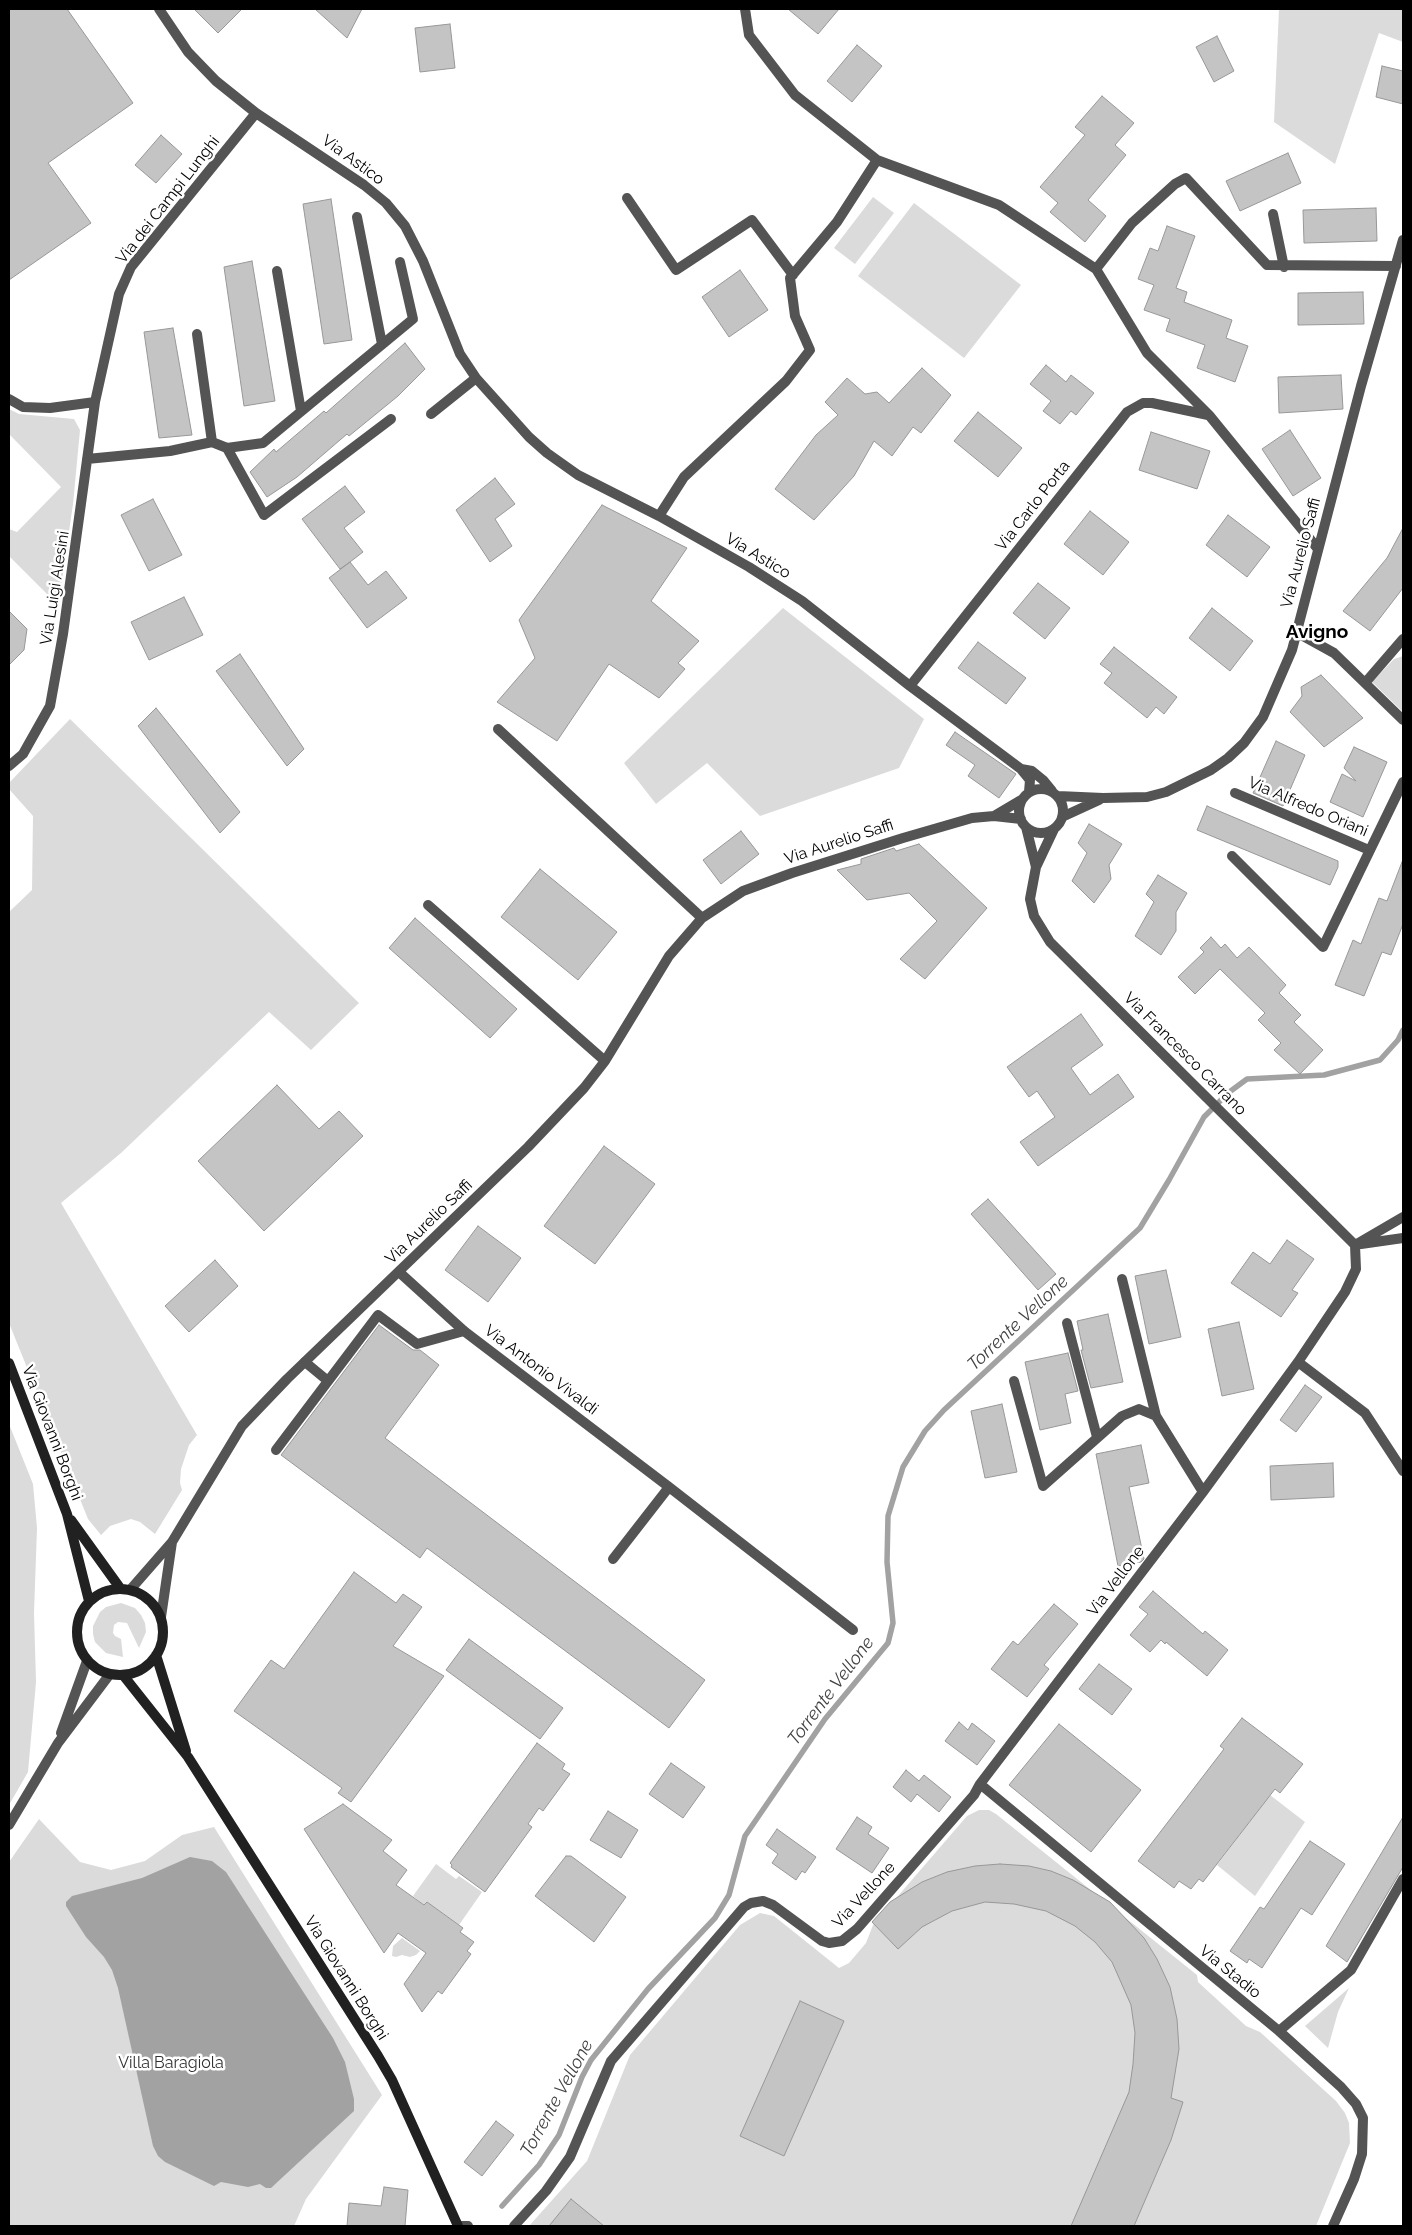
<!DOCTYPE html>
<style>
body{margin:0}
#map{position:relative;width:1412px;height:2235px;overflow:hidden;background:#fff;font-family:Raleway,sans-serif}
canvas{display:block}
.frame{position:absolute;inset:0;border:10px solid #000;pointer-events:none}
</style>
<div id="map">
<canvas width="1412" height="2235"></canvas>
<div class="frame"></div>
</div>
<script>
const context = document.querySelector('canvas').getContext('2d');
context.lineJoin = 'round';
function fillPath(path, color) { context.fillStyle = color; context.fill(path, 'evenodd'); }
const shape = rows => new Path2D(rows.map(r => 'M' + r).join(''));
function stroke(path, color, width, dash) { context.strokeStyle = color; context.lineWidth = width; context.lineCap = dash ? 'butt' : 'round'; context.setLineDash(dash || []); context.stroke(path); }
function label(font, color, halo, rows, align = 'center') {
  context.font = font + ' Raleway,sans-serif'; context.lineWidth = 5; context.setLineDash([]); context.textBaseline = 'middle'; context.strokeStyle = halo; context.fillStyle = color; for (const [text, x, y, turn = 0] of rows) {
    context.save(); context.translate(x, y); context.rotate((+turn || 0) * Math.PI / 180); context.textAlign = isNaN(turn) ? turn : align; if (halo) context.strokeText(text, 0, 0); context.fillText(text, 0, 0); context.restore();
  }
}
fillPath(shape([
 [1279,9,1403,9,1403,42,1379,33,1335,164,1274,122],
 [873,197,894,213,855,264,834,248],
 [914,203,1021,285,964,358,858,276],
 [9,409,19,414,74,419,80,430,73,504,60,594,47,594,9,556,9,529,17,532,61,487,9,434],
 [783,608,924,719,899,768,760,816,707,763,656,804,624,763],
 [1403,656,1403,712,1372,682,1394,659],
 [70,719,359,1003,311,1050,269,1012,121,1153,61,1203,197,1435,189,1445,181,1469,180,1483,182,1490,155,1534,140,1522,131,1519,110,1526,101,1535,88,1519,9,1323,9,912,32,890,33,816,9,789,9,783],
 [9,1424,33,1484,37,1528,34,1613,36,1682,28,1772,9,1805],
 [121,1603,135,1608,141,1615,145,1623,146,1632,139,1648,127,1623,118,1622,114,1625,113,1633,115,1636,121,1639,123,1657,106,1653,95,1642,93,1634,93,1626,100,1612,106,1607],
 [1270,1795,1305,1822,1255,1896,1217,1865],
 [979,1810,989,1810,996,1814,1197,1975,1198,1982,1246,2026,1260,2032,1336,2101,1345,2113,1349,2123,1350,2143,1316,2226,529,2226,587,2161,630,2055,740,1925,760,1913,774,1916,839,1968,849,1963,866,1943,873,1925,967,1816],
 [39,1819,80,1862,111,1870,145,1861,182,1835,214,1827,382,2095,306,2199,294,2226,9,2226,9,1862],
 [436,1864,456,1879,459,1876,482,1892,459,1925,427,1902,424,1905,413,1896],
 [402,1938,420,1951,416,1955,410,1957,402,1955,396,1957,392,1956,393,1946],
 [1349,1988,1338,2012,1328,2048,1305,2026]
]), '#dbdbdb');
fillPath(shape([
 [190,1857,212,1861,226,1872,333,2038,345,2062,354,2099,354,2111,271,2188,266,2188,260,2184,248,2187,221,2182,214,2186,165,2162,158,2156,153,2146,118,1988,112,1970,104,1957,86,1937,66,1906,66,1902,72,1896,142,1878]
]), '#a2a2a2');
stroke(shape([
 [502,2206,539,2165,559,2135,582,2077,591,2060,648,1989,715,1918,729,1895,745,1836,825,1719,888,1643,893,1623,887,1562,888,1516,903,1467,925,1431,944,1410,1140,1228,1169,1180,1204,1117,1228,1093,1247,1079,1324,1075,1380,1060,1398,1040,1403,1030]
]), '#a2a2a2', 5.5);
const building = shape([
 [9,9,67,9,133,103,48,163,91,223,9,280,9,9],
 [194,9,242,9,218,33,194,9],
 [315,9,362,9,347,38,315,9],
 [788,9,839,9,818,34,788,9],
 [450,24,455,68,420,72,415,28,450,24],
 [1217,36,1234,71,1214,82,1196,47,1217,36],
 [857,45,882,66,852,102,827,81,857,45],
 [1382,66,1403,71,1403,104,1376,97,1382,66],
 [1102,96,1134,123,1115,145,1126,155,1088,200,1106,216,1085,242,1050,212,1058,203,1040,187,1085,135,1075,127,1102,96],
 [161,135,182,154,156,183,135,165,161,135],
 [1288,153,1301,183,1240,211,1226,181,1288,153],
 [331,199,352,340,324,344,303,204,331,199],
 [1376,208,1377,241,1304,243,1303,210,1376,208],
 [1167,226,1195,236,1176,288,1187,292,1184,302,1232,320,1226,338,1248,346,1235,382,1197,368,1205,345,1166,331,1170,319,1144,310,1154,285,1138,279,1150,248,1158,251,1167,226],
 [252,261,275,401,244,406,224,267,252,261],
 [740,270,768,310,729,337,702,297,740,270],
 [1363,292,1364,324,1298,325,1298,293,1363,292],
 [173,328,192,435,159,438,144,332,173,328],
 [405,343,425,369,398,396,349,436,347,434,297,477,267,497,250,472,274,449,276,452,324,411,326,413,405,343],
 [1046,365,1066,382,1071,375,1094,393,1076,415,1071,411,1060,424,1043,411,1051,401,1030,384,1046,365],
 [922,368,951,395,921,433,913,427,892,456,874,441,854,476,814,520,775,489,816,435,838,415,825,402,847,378,865,394,877,392,889,403,922,368],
 [1341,375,1343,409,1279,413,1278,377,1341,375],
 [978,412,1022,448,998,477,954,441,978,412],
 [1290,430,1321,478,1293,496,1262,449,1290,430],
 [1151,432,1210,451,1197,489,1139,470,1151,432],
 [495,478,515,504,495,519,512,546,490,562,456,510,495,478],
 [345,486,365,512,344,528,363,552,350,562,368,585,386,571,407,598,367,628,329,578,350,562,340,569,302,519,345,486],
 [153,499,182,555,149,571,121,515,153,499],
 [602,505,687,548,651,601,699,641,678,663,685,669,659,698,609,664,557,741,497,702,535,658,519,620,602,505],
 [1090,511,1129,542,1103,575,1064,544,1090,511],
 [1228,515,1270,547,1247,577,1206,545,1228,515],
 [1403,528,1403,588,1370,631,1343,611,1387,558,1403,528],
 [1038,583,1070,608,1045,639,1013,613,1038,583],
 [184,597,203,635,149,660,131,622,184,597],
 [1212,608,1253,641,1230,671,1189,638,1212,608],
 [9,611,27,629,24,650,9,665,9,611],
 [978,642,1026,678,1006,704,958,668,978,642],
 [1114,647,1177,697,1164,714,1156,707,1147,718,1104,683,1112,673,1100,664,1114,647],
 [240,654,304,749,287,766,216,671,240,654],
 [1321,675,1363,718,1324,747,1290,712,1302,696,1301,687,1321,675],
 [156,708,240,812,220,833,138,726,156,708],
 [955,732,1016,774,999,798,968,776,975,765,946,745,955,732],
 [1276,741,1305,755,1283,806,1253,793,1276,741],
 [1354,747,1387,762,1363,817,1330,802,1342,774,1356,781,1344,768,1354,747],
 [1207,806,1338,861,1338,867,1330,885,1197,830,1207,806],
 [1089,824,1122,844,1109,865,1111,879,1094,903,1072,881,1087,853,1078,843,1089,824],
 [741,831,759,854,721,884,703,860,741,831],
 [919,844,987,908,925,979,900,959,937,921,909,893,867,900,837,870,861,864,861,859,894,848,896,851,919,844],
 [1402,862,1403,924,1391,955,1382,952,1364,996,1335,985,1353,940,1361,944,1379,898,1387,901,1402,862],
 [540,869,617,932,578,980,501,917,540,869],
 [1158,875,1187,893,1176,912,1176,931,1161,955,1135,936,1154,902,1146,894,1158,875],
 [415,918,517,1009,490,1038,389,948,415,918],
 [1211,937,1221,948,1225,944,1237,958,1249,947,1286,985,1279,993,1301,1015,1294,1022,1323,1050,1300,1074,1274,1050,1281,1043,1258,1020,1265,1013,1220,969,1195,994,1178,977,1204,952,1200,948,1211,937],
 [1081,1014,1103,1045,1071,1068,1090,1095,1118,1074,1134,1097,1038,1166,1020,1142,1055,1117,1037,1091,1029,1097,1007,1067,1081,1014],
 [277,1085,319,1129,339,1111,363,1136,264,1231,198,1161,277,1085],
 [604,1146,655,1184,595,1264,544,1226,604,1146],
 [988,1199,1056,1274,1038,1290,971,1214,988,1199],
 [478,1226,521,1258,488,1302,445,1270,478,1226],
 [1287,1240,1314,1259,1292,1290,1298,1293,1281,1317,1231,1283,1253,1252,1270,1264,1287,1240],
 [215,1260,238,1286,189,1332,165,1306,215,1260],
 [1166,1270,1181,1337,1149,1344,1135,1276,1166,1270],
 [1108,1314,1123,1382,1091,1388,1081,1350,1083,1350,1077,1321,1108,1314],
 [1239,1322,1254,1389,1222,1396,1208,1329,1239,1322],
 [379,1325,413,1350,420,1350,439,1365,385,1438,705,1680,669,1728,427,1548,420,1558,281,1455,379,1325],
 [1068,1353,1078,1391,1065,1394,1071,1423,1040,1430,1025,1362,1068,1353],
 [1305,1385,1322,1397,1296,1432,1280,1420,1305,1385],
 [1002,1404,1017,1472,985,1478,971,1411,1002,1404],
 [1141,1445,1149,1483,1129,1487,1144,1559,1141,1562,1118,1566,1096,1454,1141,1445],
 [1333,1463,1334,1497,1271,1500,1270,1466,1333,1463],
 [354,1572,396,1603,403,1594,422,1607,393,1646,444,1676,351,1802,338,1793,342,1788,234,1711,271,1660,284,1669,354,1572],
 [1153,1591,1203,1634,1205,1631,1228,1650,1207,1676,1166,1642,1165,1644,1161,1640,1150,1652,1130,1635,1148,1614,1139,1607,1153,1591],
 [1054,1604,1078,1624,1044,1665,1049,1669,1027,1697,991,1669,1013,1641,1018,1645,1054,1604],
 [469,1639,563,1708,540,1739,446,1670,469,1639],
 [1099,1664,1132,1689,1112,1715,1079,1689,1099,1664],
 [1242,1718,1303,1764,1280,1793,1275,1789,1203,1882,1199,1879,1191,1889,1179,1881,1174,1888,1138,1861,1224,1749,1220,1746,1242,1718],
 [959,1722,968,1730,972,1723,995,1741,977,1765,945,1741,959,1722],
 [1059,1724,1141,1790,1091,1852,1009,1785,1059,1724],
 [537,1743,565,1764,562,1769,570,1774,543,1811,539,1808,528,1824,532,1827,485,1892,451,1867,452,1865,450,1863,537,1743],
 [671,1763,705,1787,683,1818,649,1794,671,1763],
 [906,1770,919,1781,924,1775,951,1797,939,1812,917,1794,911,1802,893,1787,906,1770],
 [343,1804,392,1840,383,1851,407,1870,396,1885,424,1905,427,1902,463,1928,460,1932,474,1942,467,1951,471,1954,442,1994,438,1991,422,2012,404,1984,426,1953,398,1933,384,1953,304,1829,343,1804],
 [608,1811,638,1830,621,1858,590,1840,608,1811],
 [857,1817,872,1827,868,1834,889,1848,872,1873,836,1849,857,1817],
 [1403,1817,1403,1867,1347,1962,1326,1946,1403,1817],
 [777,1829,816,1857,805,1873,802,1871,796,1880,772,1863,778,1854,766,1845,777,1829],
 [1310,1841,1345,1864,1312,1915,1301,1908,1262,1968,1249,1959,1247,1963,1230,1951,1260,1907,1264,1909,1310,1841],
 [566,1856,571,1856,626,1897,594,1942,535,1896,566,1856],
 [1000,1864,1029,1866,1051,1871,1073,1880,1110,1902,1144,1938,1157,1959,1170,1987,1177,2019,1179,2049,1171,2098,1183,2102,1171,2140,1134,2226,1071,2226,1129,2092,1133,2064,1135,2033,1131,2005,1112,1962,1095,1942,1075,1926,1046,1911,1014,1904,985,1902,952,1911,922,1927,898,1949,872,1922,890,1902,922,1882,947,1872,975,1866,1000,1864],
 [800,2001,844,2021,784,2156,740,2136,800,2001],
 [496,2121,514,2135,482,2176,464,2162,496,2121],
 [384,2187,408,2190,405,2226,347,2226,349,2203,381,2206,384,2187],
 [571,2199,604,2226,549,2226,571,2199]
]);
fillPath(building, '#c4c4c4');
stroke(building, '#989898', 1);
stroke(shape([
 [305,1362,328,1381],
 [276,1450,378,1315,417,1344,464,1331]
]), '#545454', 10);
stroke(shape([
 [159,9,188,52,216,81,256,113,364,185,386,203,405,226,423,261,460,354,476,378,529,437,547,453,578,475,659,516,749,567,802,601,910,686,1021,769,1030,780,1029,792],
 [745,9,749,35,795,95,877,160,999,205,1096,269,1147,353,1209,415,1318,549],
 [627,198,676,270,752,220,793,275],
 [1273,214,1284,267],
 [357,217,382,344],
 [1096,269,1132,223,1175,184,1186,178,1267,265,1396,266],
 [277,271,301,411],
 [197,334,212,442],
 [9,399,23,407,50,408,95,402,119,294,131,267,256,113],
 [431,414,476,378],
 [227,448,264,515,391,419],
 [87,459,170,451,212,442,227,448,263,443,413,319,400,262],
 [659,516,684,477,786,381,810,350,795,316,790,278,837,222,877,160],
 [1296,632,1334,653,1403,720],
 [1365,683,1403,639],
 [910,686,1127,412,1143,403,1152,403,1208,415],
 [498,729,702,918],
 [9,766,23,754,50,706,63,634,95,402],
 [1021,769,1032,771,1043,780,1052,791],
 '1019 811a22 22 0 1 1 44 0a22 22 0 1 1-44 0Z',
 [1235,793,1369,850],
 [1058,796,1103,798,1147,797,1166,792,1211,770,1228,758,1244,743,1263,717,1292,650,1361,386,1403,240],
 [994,816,1021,800],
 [1062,817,1099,800],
 [1026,827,1036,867],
 [1054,829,1036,867,1030,899,1034,916,1050,942,1355,1245],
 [1232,856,1323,947,1403,782],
 [428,905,605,1061],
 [1361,1244,1403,1238],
 [1355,1245,1403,1217],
 [399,1272,464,1331,669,1487,853,1630],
 [1122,1279,1156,1416],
 [1067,1323,1097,1437],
 [1298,1362,1365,1413,1403,1471],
 [1014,1381,1043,1486,1122,1416,1139,1409,1156,1416,1203,1492],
 [613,1559,669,1487],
 [130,1590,172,1542,242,1426,287,1379,528,1147,584,1088,605,1061,669,956,702,918,743,891,792,873,903,838,972,818,994,816,1021,819],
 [161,1617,172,1542],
 [980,1784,1279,2031,1341,2087,1356,2104,1363,2118,1362,2154,1354,2179,1333,2226],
 [1279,2031,1351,1970,1403,1879],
 [458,2226,468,2226],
 [514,2226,546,2191,570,2157,611,2061,744,1907,751,1903,763,1901,773,1905,822,1941,829,1943,842,1941,857,1929,974,1795,980,1784,1203,1492,1298,1362,1345,1292,1356,1269,1355,1245]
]), '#545454', 10);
stroke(shape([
 [61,1733,87,1661],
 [9,1825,58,1743,110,1674]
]), '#545454', 10);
stroke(shape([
 [9,1363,67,1514,89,1601],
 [71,1520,120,1588],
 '77 1632a43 43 0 1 1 86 0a43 43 0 1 1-86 0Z',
 [156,1655,186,1751],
 [123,1675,188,1757,378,2056,392,2080,458,2226]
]), '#212121', 10);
label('16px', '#000', '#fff', [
 ["Via Astico",353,160,36],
 ["Via dei Campi Lunghi",168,200,-52],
 ["Via Carlo Porta",1033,506,-52],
 ["Via Aurelio Saffi",1301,553,-75],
 ["Via Astico",758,556,31],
 ["Via Luigi Alesini",55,588,-81],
 ["Via Alfredo Oriani",1308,807,23],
 ["Via Aurelio Saffi",839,842,-18],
 ["Via Francesco Carrano",1185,1054,45],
 ["Via Aurelio Saffi",429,1222,-44],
 ["Via Antonio Vivaldi",541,1370,37],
 ["Via Giovanni Borghi",52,1433,69],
 ["Via Vellone",1116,1581,-53],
 ["Via Vellone",864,1895,-47],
 ["Via Stadio",1230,1972,39],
 ["Via Giovanni Borghi",346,1978,58]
]);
label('16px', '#323232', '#fff', [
 ["Villa Baragiola",171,2063]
]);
label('italic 18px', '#434343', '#fff', [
 ["Torrente Vellone",1018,1323,-43],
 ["Torrente Vellone",831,1691,-53],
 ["Torrente Vellone",557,2098,-61]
]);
label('bold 19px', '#000', '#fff', [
 ["Avigno",1317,632]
]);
</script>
